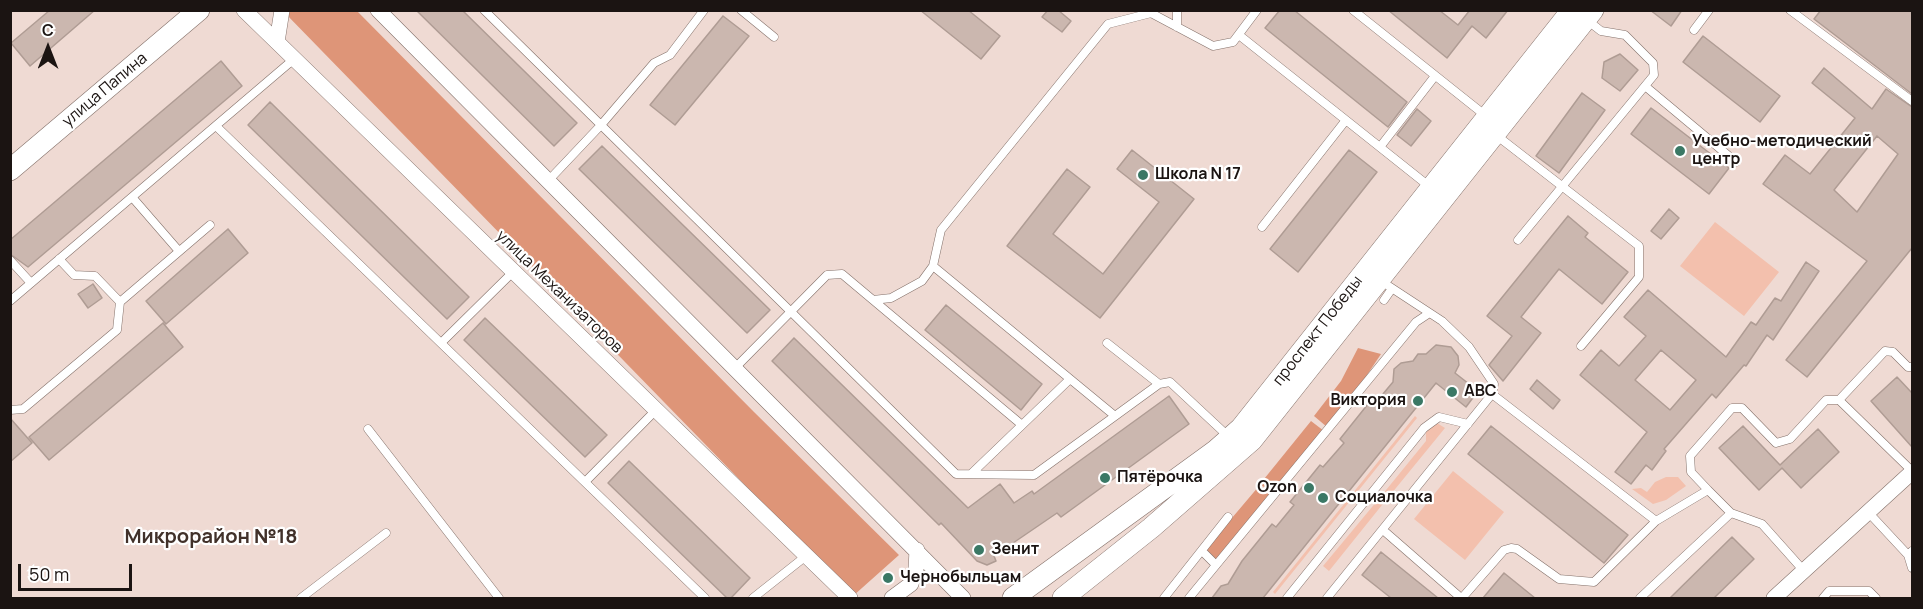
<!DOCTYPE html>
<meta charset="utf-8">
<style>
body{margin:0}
#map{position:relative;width:1923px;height:609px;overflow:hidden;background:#efdad3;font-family:Manrope,sans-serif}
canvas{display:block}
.frame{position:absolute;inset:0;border:12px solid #1b1412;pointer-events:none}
.north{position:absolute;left:18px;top:18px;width:60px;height:60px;-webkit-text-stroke:4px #fff;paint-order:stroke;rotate:0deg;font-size:16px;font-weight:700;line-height:24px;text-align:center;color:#1b1412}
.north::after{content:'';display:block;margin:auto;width:21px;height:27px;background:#1b1412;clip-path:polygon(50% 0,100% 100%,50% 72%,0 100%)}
.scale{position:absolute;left:18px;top:564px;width:114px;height:27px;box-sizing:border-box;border:3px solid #1b1412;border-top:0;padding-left:8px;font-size:18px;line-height:21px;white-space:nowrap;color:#1b1412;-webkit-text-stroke:4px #fff;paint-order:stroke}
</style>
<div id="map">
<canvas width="1923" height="609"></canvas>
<div class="frame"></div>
<div class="north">С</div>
<div class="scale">50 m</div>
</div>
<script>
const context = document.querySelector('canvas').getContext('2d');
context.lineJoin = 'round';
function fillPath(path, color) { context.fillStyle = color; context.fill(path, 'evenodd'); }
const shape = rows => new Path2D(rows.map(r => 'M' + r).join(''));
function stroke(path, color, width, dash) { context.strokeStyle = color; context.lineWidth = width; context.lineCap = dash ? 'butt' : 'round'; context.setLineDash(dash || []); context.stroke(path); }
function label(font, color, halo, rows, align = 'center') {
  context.font = font + ' Manrope,sans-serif'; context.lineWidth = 4.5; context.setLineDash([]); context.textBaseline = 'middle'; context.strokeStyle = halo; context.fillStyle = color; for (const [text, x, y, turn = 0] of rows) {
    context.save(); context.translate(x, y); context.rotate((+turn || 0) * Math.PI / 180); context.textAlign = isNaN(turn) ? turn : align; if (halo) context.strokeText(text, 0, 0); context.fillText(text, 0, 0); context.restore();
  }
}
fillPath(shape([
 [1715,222,1779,272,1744,316,1680,266],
 [1415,416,1417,418,1275,594,1273,592],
 [1437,423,1445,428,1387,499,1382,495,1426,441,1426,431],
 [1453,471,1504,512,1465,560,1414,519],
 [1666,477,1678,477,1686,486,1666,500,1653,504,1632,489,1641,488,1647,492,1655,482],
 [1377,501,1382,505,1329,571,1323,566]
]), '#f3c0ad');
fillPath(shape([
 [283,11,357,11,754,412,899,555,853,596],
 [1358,348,1381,354,1357,390,1327,427,1314,416,1341,381],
 [1311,421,1324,431,1273,494,1260,484],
 [1259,486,1271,496,1216,563,1204,551]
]), '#de9578');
const building = shape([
 [50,10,95,10,30,66,11,43,50,10],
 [416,10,462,10,577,123,554,146,416,10],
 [920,10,968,10,1000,36,981,59,920,10],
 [1048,10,1058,10,1071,21,1062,32,1042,17,1048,10],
 [1280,10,1294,10,1407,102,1388,127,1265,28,1280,10],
 [1388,10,1439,10,1458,25,1470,10,1508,10,1486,38,1472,26,1447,58,1388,10],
 [1650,10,1682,10,1671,26,1650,10],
 [1821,10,1912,10,1912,94,1814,19,1821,10],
 [723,16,749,36,675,125,650,105,723,16],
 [1703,36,1780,96,1760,122,1683,62,1703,36],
 [1620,54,1638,70,1620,91,1602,78,1604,62,1620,54],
 [221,61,242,86,28,267,10,254,10,240,221,61],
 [1824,68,1872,109,1886,89,1912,107,1912,248,1807,377,1786,360,1867,261,1763,184,1785,155,1810,174,1855,118,1812,83,1824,68],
 [1877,136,1898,154,1857,212,1834,190,1877,136],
 [1582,93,1605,110,1559,173,1536,156,1582,93],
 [270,102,469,297,447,319,248,125,270,102],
 [1651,108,1729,168,1709,194,1631,134,1651,108],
 [1417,109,1431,121,1411,146,1397,135,1417,109],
 [602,146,770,310,747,333,579,169,602,146],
 [1132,150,1194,199,1100,318,1007,246,1067,169,1090,187,1053,234,1103,274,1159,202,1117,169,1132,150],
 [1349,150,1377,172,1298,272,1270,249,1349,150],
 [1669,209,1679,218,1661,239,1651,231,1669,209],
 [1568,216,1588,233,1585,237,1628,272,1602,304,1559,269,1521,317,1541,333,1503,381,1489,365,1512,336,1487,316,1568,216],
 [228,229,248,253,166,324,146,301,228,229],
 [1806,262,1819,271,1773,340,1767,335,1746,366,1744,365,1716,398,1712,394,1664,449,1666,451,1652,470,1646,465,1631,484,1615,472,1647,432,1580,375,1601,350,1619,366,1646,336,1624,317,1648,290,1726,357,1751,322,1756,325,1775,298,1781,301,1806,262],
 [1661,350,1696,380,1670,410,1635,380,1661,350],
 [93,284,102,298,88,308,78,294,93,284],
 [946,305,1042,384,1021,410,925,330,946,305],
 [485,318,607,435,585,457,464,340,485,318],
 [163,323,183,347,49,460,29,437,163,323],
 [794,338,968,508,1000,484,1014,503,1032,491,1034,494,1169,396,1189,424,1061,517,1057,513,994,556,996,561,987,565,977,561,941,523,939,525,772,361,794,338],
 [1436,345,1451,347,1458,356,1459,365,1455,373,1478,391,1466,407,1436,383,1263,598,1212,598,1221,586,1228,584,1242,561,1272,524,1276,527,1294,505,1290,502,1320,465,1323,467,1344,443,1340,439,1368,404,1372,407,1393,382,1394,369,1401,363,1413,361,1418,354,1426,354,1436,345],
 [1897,377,1912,393,1912,447,1871,401,1897,377],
 [1537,380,1560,400,1553,409,1530,389,1537,380],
 [10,418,32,443,10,462,10,418],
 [1491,426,1628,535,1604,563,1468,454,1491,426],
 [1743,426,1780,465,1818,429,1839,452,1801,488,1782,468,1759,490,1719,448,1743,426],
 [629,461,750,578,731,598,727,598,608,483,629,461],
 [1732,537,1754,559,1714,598,1670,598,1732,537],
 [1381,552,1438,598,1391,598,1362,575,1381,552],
 [1504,573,1535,598,1483,598,1504,573]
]);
fillPath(building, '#cbb7af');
stroke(building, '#af9c94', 1.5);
const lane = shape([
 [484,10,956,474,1034,475,1159,384,1170,382,1229,437],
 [741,10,774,37],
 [1177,10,1177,27],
 [1353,10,1486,116],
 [1790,10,1912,101],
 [1694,30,1709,10],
 [1239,35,1430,187],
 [1645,86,1736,162],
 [216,126,705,598],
 [1496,135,1639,246,1639,277,1581,346],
 [1380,147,1435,76],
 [548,181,601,125,654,63,670,55,704,10],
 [132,197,178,250],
 [1262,227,1346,120],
 [1518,240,1654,75,1653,63,1625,35,1601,31,1587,20],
 [59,259,74,275,95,276,120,302],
 [10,260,31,283],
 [933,266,1115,416],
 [873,300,1022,425],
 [1384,300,1391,290],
 [10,301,294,59],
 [441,343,513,272],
 [1107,343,1159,384],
 [735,368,827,275,842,274,873,300,891,298,922,281,933,266,941,230,1108,24,1151,13,1213,46,1233,42,1257,10],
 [1492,394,1656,521,1708,490,1731,513],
 [1839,400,1885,351,1893,352,1908,367,1912,367],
 [10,410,23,409,117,330,120,302,210,225],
 [368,429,499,598],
 [971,474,1070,379],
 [585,482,656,410],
 [1708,490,1691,472,1690,456,1732,408,1742,408,1776,443,1790,439,1826,400,1839,400,1912,471],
 [1868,512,1908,555,1912,551],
 [1383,530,1461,598],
 [1202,551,1216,565],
 [1908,555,1912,568],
 [301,598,386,533],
 [753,598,806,556],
 [1164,598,1228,517],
 [1189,598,1416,322,1428,314],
 [1287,598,1424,428,1439,417,1468,424],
 [1327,598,1492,394,1494,384,1469,347,1442,321,1381,281],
 [1462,598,1504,550,1511,548,1517,549,1559,579,1594,582,1656,521],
 [1640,598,1731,513,1762,524,1804,571],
 [1823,598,1829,591,1869,591,1876,598]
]);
const street = shape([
 [244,10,850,598],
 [378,10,963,598],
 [277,42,282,10],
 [892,598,911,584,916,569,917,550],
 [1774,598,1912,472]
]);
const secondary = shape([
 [10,170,199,10],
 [1013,598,1215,451,1241,428,1572,10],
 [1063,598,1151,528,1252,440,1593,10]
]);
stroke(lane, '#84716a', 9);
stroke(street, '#84716a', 16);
stroke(secondary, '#84716a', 22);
stroke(lane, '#fff', 8);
stroke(street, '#fff', 15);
stroke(secondary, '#fff', 21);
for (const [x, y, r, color] of [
 [1680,151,6,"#3a7865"],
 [1143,175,6,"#3a7865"],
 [1452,392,6,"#3a7865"],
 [1418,401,6,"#3a7865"],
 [1105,478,6,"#3a7865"],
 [1309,488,6,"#3a7865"],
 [1323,498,6,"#3a7865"],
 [979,550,6,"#3a7865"],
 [888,578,6,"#3a7865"]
]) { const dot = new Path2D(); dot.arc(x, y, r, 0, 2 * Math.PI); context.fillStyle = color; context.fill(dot); stroke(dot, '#fff', 2); }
label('16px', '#1b1412', '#fff', [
 ["улица Папина",105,90,-40],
 ["улица Механизаторов",559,292,44],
 ["проспект Победы",1318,331,-52]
]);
label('bold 16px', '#1b1412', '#fff', [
 ["Учебно-методический",1692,142],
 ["центр",1692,160],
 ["Школа N 17",1155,175],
 ["АВС",1464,392],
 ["Виктория",1406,401,"right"],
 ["Пятёрочка",1117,478],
 ["Ozon",1297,488,"right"],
 ["Социалочка",1335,498],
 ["Зенит",991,550],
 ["Чернобыльцам",900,578]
], 'left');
label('bold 20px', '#41312a', '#fff', [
 ["Микрорайон №18",211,537]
]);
</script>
